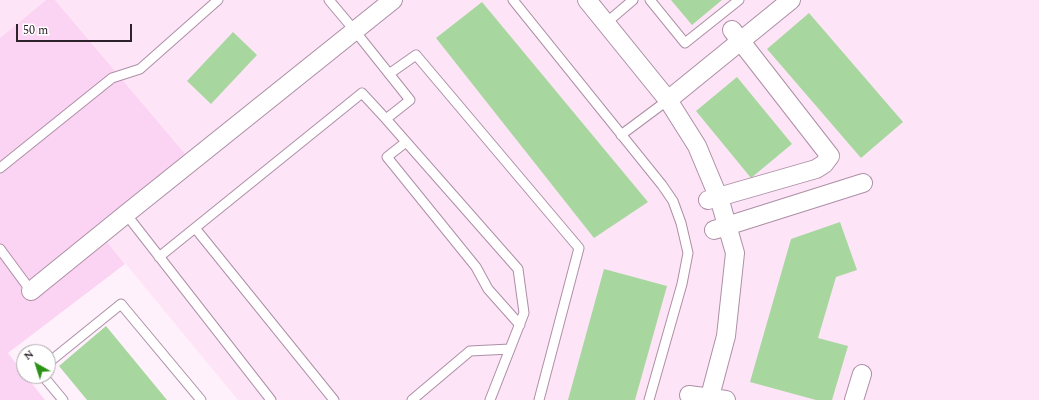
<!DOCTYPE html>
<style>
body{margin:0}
#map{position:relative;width:1039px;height:400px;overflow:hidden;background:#fff1fb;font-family:Spectral,serif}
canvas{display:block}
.north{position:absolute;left:16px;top:344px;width:40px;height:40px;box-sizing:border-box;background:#fff;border:1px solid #aba7aa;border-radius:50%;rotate:321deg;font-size:11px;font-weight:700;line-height:16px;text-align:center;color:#2d222b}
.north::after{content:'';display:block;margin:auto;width:14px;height:18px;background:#2a9215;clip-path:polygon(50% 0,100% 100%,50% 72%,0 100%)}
.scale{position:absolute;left:16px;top:24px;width:116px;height:18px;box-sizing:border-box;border:2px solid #2d222b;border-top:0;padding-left:5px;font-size:12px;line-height:14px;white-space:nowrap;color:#2d222b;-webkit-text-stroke:3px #fff;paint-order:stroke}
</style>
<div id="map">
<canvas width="1039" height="400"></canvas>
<div class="north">N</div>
<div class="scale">50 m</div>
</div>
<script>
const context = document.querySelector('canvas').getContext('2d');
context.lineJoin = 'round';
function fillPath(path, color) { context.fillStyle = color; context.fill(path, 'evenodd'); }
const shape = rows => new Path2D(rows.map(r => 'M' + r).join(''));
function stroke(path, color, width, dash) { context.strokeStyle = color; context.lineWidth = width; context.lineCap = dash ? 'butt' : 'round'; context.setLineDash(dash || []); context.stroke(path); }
fillPath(shape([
 [0,0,46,0,0,38],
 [55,0,1039,0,1039,400,238,400,95,227,186,155]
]), '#fde5f7');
fillPath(shape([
 [46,0,55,0,186,155,95,227,125,264,8,353,24,374,24,376,26,376,45,400,0,400,0,38]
]), '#fcd4f3');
fillPath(shape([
 [671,0,722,0,692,25],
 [482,2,648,202,594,238,436,38],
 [809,13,903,122,861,158,767,49],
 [233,32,257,55,211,104,187,81],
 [737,77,792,144,751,178,696,111],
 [840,222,857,270,836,277,818,338,848,346,832,400,816,400,750,382,791,239],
 [604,269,667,286,635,400,568,400],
 [106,326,167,400,87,400,59,366]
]), '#a7d79f');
const service = shape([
 [329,0,355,31,410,100,386,119],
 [513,0,662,185,673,201,681,223,688,253,682,284,649,400],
 [650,0,685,43,739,0],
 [606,23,633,0],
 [389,74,416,55,579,248,539,400],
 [621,135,668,100],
 [406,142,387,157,476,267,488,289,520,325],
 [0,168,112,78,140,69,218,0],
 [126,214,271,400],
 [195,228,334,400],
 [0,249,31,291],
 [159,257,362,93,386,119,518,269,524,313,490,400],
 [48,363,121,304,201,400],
 [43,376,63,400],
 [412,400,470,351,510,349]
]);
const minor = shape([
 [587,0,668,100,697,146,720,201,735,253,726,336,709,400],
 [668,100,791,0],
 [708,200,816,169,824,164,830,156,732,30],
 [714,230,863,183],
 [31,291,126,214,393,0],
 [689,395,726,400],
 [854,400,862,374]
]);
stroke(service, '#ad8fa6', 11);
stroke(minor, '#ad8fa6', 20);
stroke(service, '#fff', 9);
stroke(minor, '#fff', 18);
</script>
